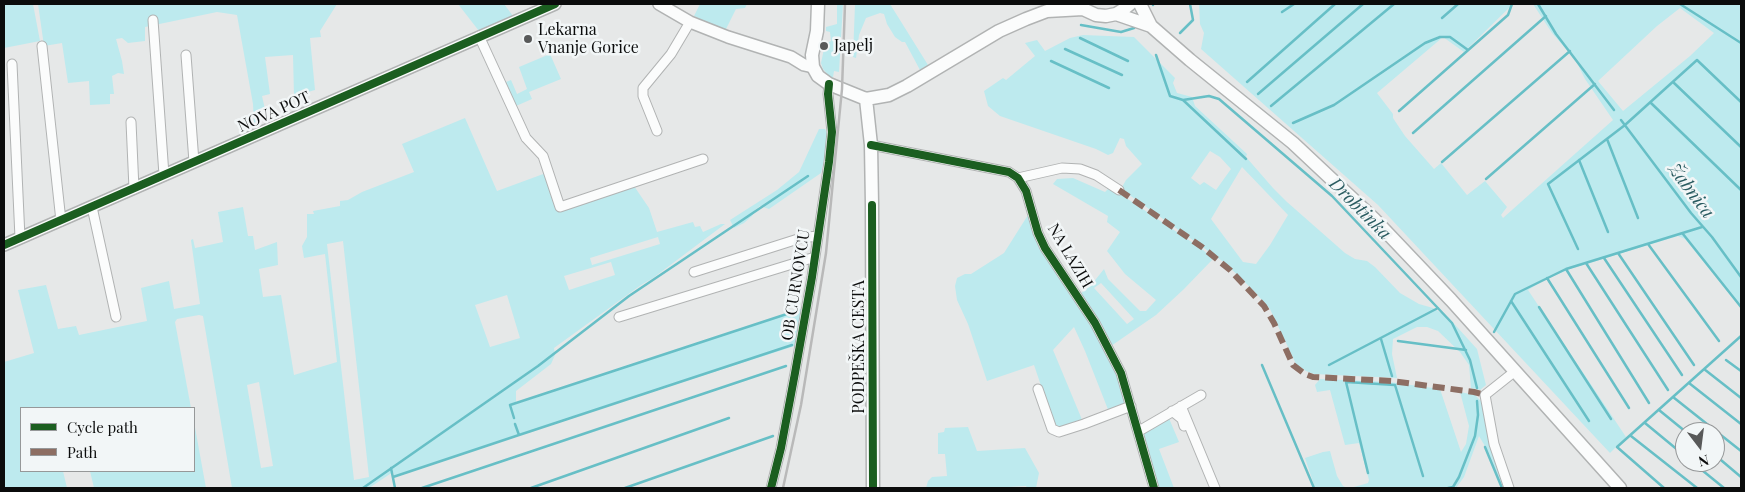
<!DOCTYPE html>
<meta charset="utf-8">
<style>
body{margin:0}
#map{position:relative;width:1745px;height:492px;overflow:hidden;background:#e6e8e8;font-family:"Playfair Display",serif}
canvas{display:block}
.frame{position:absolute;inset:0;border:5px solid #0b0c0c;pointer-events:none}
.legend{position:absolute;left:20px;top:407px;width:175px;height:65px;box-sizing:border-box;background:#f2f6f7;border:1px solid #969899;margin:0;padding:6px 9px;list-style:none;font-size:15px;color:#0b0c0c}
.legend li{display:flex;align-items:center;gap:10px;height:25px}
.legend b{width:25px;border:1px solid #969899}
.north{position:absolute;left:1675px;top:422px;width:50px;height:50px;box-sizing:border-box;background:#f2f6f7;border:1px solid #969899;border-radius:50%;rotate:165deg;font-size:14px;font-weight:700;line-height:20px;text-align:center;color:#0b0c0c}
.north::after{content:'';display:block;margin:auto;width:18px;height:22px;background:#585959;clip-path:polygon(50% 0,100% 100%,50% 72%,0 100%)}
</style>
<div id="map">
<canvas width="1745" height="492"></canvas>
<div class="frame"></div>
<ul class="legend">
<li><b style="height:6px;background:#1b5e20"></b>Cycle path</li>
<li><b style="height:6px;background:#8d6e63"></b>Path</li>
</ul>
<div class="north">N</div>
</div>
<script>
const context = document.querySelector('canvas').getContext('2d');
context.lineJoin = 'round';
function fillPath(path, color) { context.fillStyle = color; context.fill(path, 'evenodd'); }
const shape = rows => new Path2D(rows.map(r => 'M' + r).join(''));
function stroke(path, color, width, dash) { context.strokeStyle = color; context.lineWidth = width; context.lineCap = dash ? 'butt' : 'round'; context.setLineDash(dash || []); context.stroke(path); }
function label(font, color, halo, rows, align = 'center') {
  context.font = font + ' "Playfair Display",serif'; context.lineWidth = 5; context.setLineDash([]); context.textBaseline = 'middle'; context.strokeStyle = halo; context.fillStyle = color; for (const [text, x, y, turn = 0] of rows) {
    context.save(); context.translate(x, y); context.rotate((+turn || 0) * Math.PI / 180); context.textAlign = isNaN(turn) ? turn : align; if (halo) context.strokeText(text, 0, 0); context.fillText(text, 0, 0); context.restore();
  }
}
fillPath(shape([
 [4,4,33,4,40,41,4,48],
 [38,4,337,4,320,31,321,37,310,38,315,90,294,96,293,55,265,57,270,94,262,96,267,118,254,123,253,104,237,15,217,12,145,27,145,41,128,43,122,38,116,39,122,61,124,74,118,73,112,76,114,94,110,94,110,104,90,105,89,81,68,83,62,43,44,46],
 [458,4,504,4,513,16,479,31],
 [700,4,747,4,745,8,736,9,725,31,694,16],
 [837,4,843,4,839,72,834,71,833,77,830,77,823,69,821,63,825,44,831,41,830,32,826,31,826,27,837,24],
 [855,4,890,4,928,65,920,70,905,42,902,42,895,37,887,24,884,14,880,13,866,18,859,35,856,58,853,57],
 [1199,4,1513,4,1464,52,1443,37,1377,93,1393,114,1393,118,1405,136,1434,169,1441,163,1467,195,1485,181,1507,207,1501,215,1503,218,1613,120,1585,79,1575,59,1552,33,1533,4,1741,4,1741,308,1685,239,1678,236,1573,268,1546,279,1528,290,1626,437,1610,453,1378,205,1201,49,1204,33,1200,24],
 [1680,8,1714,33,1690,56,1623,111,1598,81,1657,26],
 [1083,35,1134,37,1175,78,1173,83,1177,93,1192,97,1195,106,1247,154,1246,157,1273,188,1287,202,1345,253,1355,259,1367,261,1375,267,1400,293,1419,304,1433,308,1448,317,1477,349,1486,385,1480,390,1471,388,1469,365,1460,352,1438,331,1427,327,1417,327,1393,339,1392,354,1397,378,1314,374,1306,371,1296,364,1270,309,1254,291,1225,263,1121,189,1126,180,1142,164,1126,146,1124,139,1120,138,1113,153,1108,155,1096,149,1000,116,988,106,984,91,1003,78,1006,80,1035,56,1025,43,1037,40,1045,51,1070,38],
 [1210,151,1220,157,1231,169,1216,190,1204,182,1200,185,1191,178],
 [1242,167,1288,215,1270,245,1256,264,1243,262,1211,219],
 [550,54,561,79,529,92,532,99,516,106,506,82,511,80,517,94,527,89,519,67],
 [465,118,497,191,546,173,558,211,634,186,649,208,657,232,693,222,695,227,700,226,703,232,721,224,725,224,653,278,641,285,554,348,555,355,551,364,516,391,516,404,804,308,798,345,589,412,395,477,393,472,369,488,232,488,203,316,199,315,177,319,175,322,191,408,21,408,21,471,63,471,67,488,4,488,4,362,34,353,18,290,46,285,58,329,76,326,79,335,147,321,141,288,169,281,174,309,200,304,191,240,193,239,195,248,223,242,218,212,243,207,248,236,253,236,255,250,277,242,278,265,259,269,263,297,281,295,294,375,337,362,325,254,304,258,302,246,307,237,307,214,314,214,313,211,340,206,340,201,348,200,362,192,414,172,402,144],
 [658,237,660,244,592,265,590,258],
 [343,241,369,477,354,480,327,244],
 [611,262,615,275,569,290,564,276],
 [507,295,520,338,490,347,475,305],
 [259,382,273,466,261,468,247,385],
 [819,129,825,129,827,133,825,156,821,173,769,209,760,206,755,210,752,216,744,223,734,228,730,220,777,190,799,172],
 [1073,178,1105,192,1110,187,1202,249,1213,259,1184,289,1156,315,1111,346,1080,294,1092,284,1104,269,1108,279,1140,311,1146,311,1156,300,1125,274,1107,251,1120,232,1107,222,1108,216,1053,184,1057,179],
 [1101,283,1134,319,1127,324,1117,313,1094,288],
 [1030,214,1108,352,1127,400,1125,405,1109,412,1085,351,1074,327,1053,350,1083,422,1060,429,1055,427,1034,365,987,381,968,324,957,300,955,286,957,278,965,274,971,274,1004,253,1028,215],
 [1320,379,1389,382,1440,389,1461,452,1466,444,1469,426,1460,392,1475,395,1483,403,1507,488,1503,488,1489,453,1479,436,1464,477,1456,488,1315,488,1305,458,1323,452,1330,451,1337,476,1343,486,1347,488,1354,487,1368,483,1369,480,1359,443,1345,445,1330,390,1317,392,1315,385],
 [1168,416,1179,442,1159,449,1174,488,1157,488,1144,437,1144,430],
 [194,422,206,488,94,488,90,471,194,471],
 [968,427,977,451,1025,448,1039,473,1036,488,1027,488,1026,486,991,488,926,488,928,481,932,477,947,476,945,454,938,454,938,433,944,432,945,428]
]), '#bdeaee');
stroke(shape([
 [1153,4,1153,5],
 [1538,4,1556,34,1614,110],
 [1680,4,1741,43],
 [1282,12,1294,4],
 [1442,18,1458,4],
 [1081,25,1121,32,1134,28],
 [1180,33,1193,20,1190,4],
 [1080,38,1128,61],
 [1065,49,1122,75],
 [1156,55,1170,96,1183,100,1246,159],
 [1051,61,1109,88],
 [1247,82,1335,4],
 [1673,82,1741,147],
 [1258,94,1363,4],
 [1183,100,1209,96,1219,99,1332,196,1452,323,1470,360,1477,388],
 [1651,103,1741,190],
 [1271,106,1394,4],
 [1399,111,1508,15,1512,4],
 [1621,120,1691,213,1712,237,1741,277],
 [1293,123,1334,105,1425,43,1440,37,1450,37,1468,50],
 [1413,133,1546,16],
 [1607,139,1638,218],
 [1579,160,1608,232],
 [1442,162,1570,51],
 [1486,179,1595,84],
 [1683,234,1741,307],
 [1648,244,1719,341],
 [1578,249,1548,184,1625,125,1697,60,1741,102],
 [1618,253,1694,365],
 [1604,258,1682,375],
 [1586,263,1668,390],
 [1566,269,1649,403],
 [1547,278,1629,408],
 [1511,301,1589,421],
 [1539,307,1611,419],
 [1494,332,1515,294,1566,269,1702,227],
 [1381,339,1392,376],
 [1398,341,1466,350],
 [1726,360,1741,371],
 [1262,365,1314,488],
 [1329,365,1438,308],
 [1704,369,1741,398],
 [1689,383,1741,424],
 [1673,397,1741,451],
 [1659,410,1686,432],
 [514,418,510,405,799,310],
 [1645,423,1685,456],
 [519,435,792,345],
 [1631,436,1697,488],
 [1485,447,1502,488],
 [1715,455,1741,477],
 [1692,462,1724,488],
 [391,468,395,488],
 [1368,473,1346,382,1395,385,1423,476],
 [393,477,519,435,515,424],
 [363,488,538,366,629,296,808,176],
 [422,488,786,366],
 [531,488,729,418],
 [625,488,773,436],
 [1448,488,1453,487,1459,477,1475,436,1478,415,1477,401],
 [1664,488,1617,447,1741,336]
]), '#67bfc6', 2.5);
const minor = shape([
 [153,20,164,175],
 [479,36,526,138,543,156,560,207,703,159],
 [42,46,61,221],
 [186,55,194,162],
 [12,64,20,238],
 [131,122,134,189],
 [657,131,643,96,643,88,671,54,690,22],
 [871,145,1009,172,1018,178,1026,191,1038,233,1045,248,1095,323,1121,373,1154,488],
 [1018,178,1062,168,1080,169,1096,175,1119,190],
 [92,207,116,317],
 [694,272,801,238,817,236],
 [619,317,815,257],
 [1038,389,1052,429,1059,432,1084,424,1131,406],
 [1181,406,1215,488],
 [1172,411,1182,419,1184,426],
 [1139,431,1201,395],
 [771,488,781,448,795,373,812,277,829,162,832,132,828,94,829,84],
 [1509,488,1494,444,1485,395,1514,372]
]);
const tertiary = shape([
 [659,4,690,22,728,37,791,57,804,65,813,67],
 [4,245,555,4]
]);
const secondary = shape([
 [818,4,817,31,812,55,813,67,818,76,829,84,866,99,889,95,907,86,999,31,1026,19,1047,11,1083,9],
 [1079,4,1083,9,1096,15,1106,16,1116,14,1124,9,1130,4],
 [1140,4,1151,26],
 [1116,14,1151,26,1190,60,1293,143,1374,219,1451,300,1620,488],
 [866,99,871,145,872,205,873,488]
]);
stroke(minor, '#b1b3b3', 11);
stroke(tertiary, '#b1b3b3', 14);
stroke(secondary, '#b1b3b3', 15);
stroke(minor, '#fbfcfc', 9);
stroke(tertiary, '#fbfcfc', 11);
stroke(secondary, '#fbfcfc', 12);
stroke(shape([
 [783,488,801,405,826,253,842,89,845,4]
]), '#b9b9b9', 2.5);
stroke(shape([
 [1119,190,1202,247,1230,270,1264,306,1274,323,1293,365,1305,374,1313,377,1392,381,1474,392,1485,395]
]), '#8d6e63', 6, [12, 6]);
stroke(shape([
 [871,145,1009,172,1018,178,1026,191,1038,233,1045,248,1095,323,1121,373,1154,488],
 [872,205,873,488],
 [4,245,555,4],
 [771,488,781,448,795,373,812,277,829,162,832,132,828,94,829,84]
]), '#1b5e20', 8);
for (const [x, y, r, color] of [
 [528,39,5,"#585959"],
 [824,46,5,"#585959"]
]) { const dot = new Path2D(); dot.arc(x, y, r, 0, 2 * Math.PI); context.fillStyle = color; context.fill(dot); stroke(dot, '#f2f6f7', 2); }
label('16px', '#0b0c0c', '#f2f6f7', [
 ["Lekarna",538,30],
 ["Vnanje Gorice",538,48],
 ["Japelj",834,46]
], 'left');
label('16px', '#0b0c0c', '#f2f6f7', [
 ["NOVA POT",274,112,-24],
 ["NA LAZIH",1070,256,59],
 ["OB CURNOVCU",796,285,-81],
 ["PODPEŠKA CESTA",859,347,-90]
]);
label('italic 18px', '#295b60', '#f2f6f7', [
 ["Žabnica",1691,191,53],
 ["Drobtinka",1360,209,45]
]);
</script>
